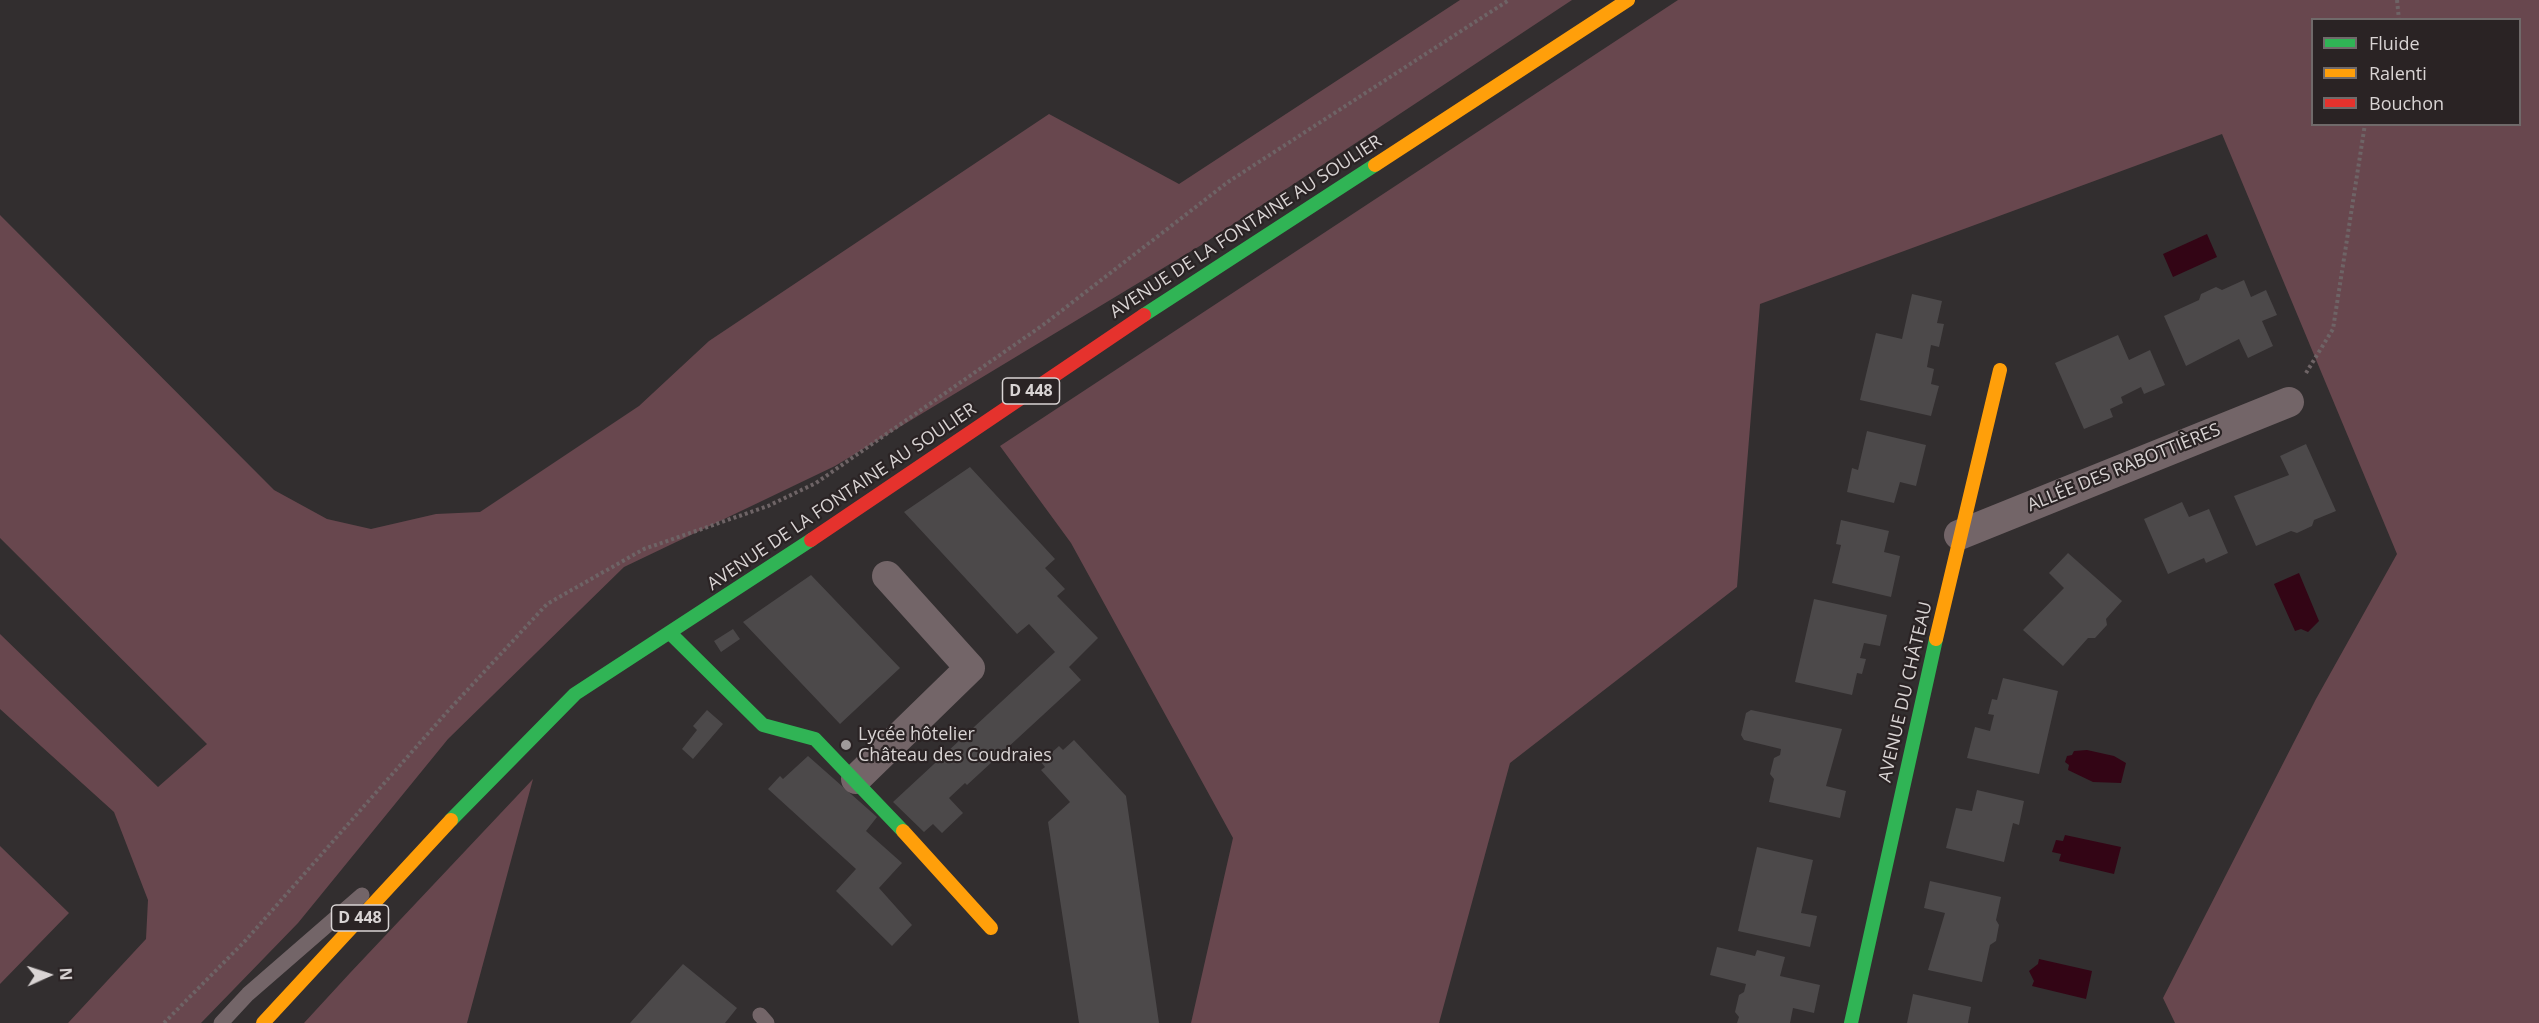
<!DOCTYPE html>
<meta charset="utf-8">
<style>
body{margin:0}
#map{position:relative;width:2539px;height:1023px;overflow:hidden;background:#322e2f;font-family:"Open Sans",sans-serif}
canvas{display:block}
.legend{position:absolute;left:2311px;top:18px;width:210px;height:108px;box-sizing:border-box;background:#2a2324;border:2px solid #706a6a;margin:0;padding:8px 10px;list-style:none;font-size:18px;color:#d9d4d4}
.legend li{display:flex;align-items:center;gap:12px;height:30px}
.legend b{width:30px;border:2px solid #706a6a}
.north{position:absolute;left:18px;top:945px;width:60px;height:60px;-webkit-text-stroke:4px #2a2324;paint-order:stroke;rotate:87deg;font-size:16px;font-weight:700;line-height:24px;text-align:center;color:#d9d4d4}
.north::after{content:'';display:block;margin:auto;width:21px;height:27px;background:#d9d4d4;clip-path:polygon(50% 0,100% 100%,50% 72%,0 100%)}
</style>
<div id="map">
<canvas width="2539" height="1023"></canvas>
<ul class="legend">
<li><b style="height:8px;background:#30b455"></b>Fluide</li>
<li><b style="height:8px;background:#ff9f0a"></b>Ralenti</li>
<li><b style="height:8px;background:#e5322d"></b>Bouchon</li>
</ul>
<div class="north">N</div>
</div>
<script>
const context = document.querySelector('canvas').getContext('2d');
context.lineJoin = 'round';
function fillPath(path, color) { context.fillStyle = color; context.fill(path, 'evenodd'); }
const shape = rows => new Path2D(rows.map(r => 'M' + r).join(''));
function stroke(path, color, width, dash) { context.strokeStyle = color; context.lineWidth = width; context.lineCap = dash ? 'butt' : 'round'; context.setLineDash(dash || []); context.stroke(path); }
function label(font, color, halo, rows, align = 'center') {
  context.font = font + ' "Open Sans",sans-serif'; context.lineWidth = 4.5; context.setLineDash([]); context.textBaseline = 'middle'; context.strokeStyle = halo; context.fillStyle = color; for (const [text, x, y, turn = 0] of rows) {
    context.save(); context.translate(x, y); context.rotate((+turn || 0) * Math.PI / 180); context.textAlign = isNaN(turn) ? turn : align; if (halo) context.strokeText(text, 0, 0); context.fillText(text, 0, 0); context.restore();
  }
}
fillPath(shape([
 [1460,0,1572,0,1203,244,835,466,624,567,448,739,298,923,201,1023,68,1023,146,939,148,900,114,812,0,709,0,634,158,787,207,744,0,538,0,215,274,490,327,519,371,529,436,514,480,512,639,406,709,341,1049,114,1179,184],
 [1678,0,2539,0,2539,1023,2175,1023,2163,998,2316,699,2397,554,2222,134,1760,304,1737,587,1510,763,1439,1023,1191,1023,1233,838,1071,543,1000,446],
 [2312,20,2520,20,2520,124,2312,124],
 [533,779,467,1023,304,1023,350,973],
 [0,846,69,913,0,984]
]), '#68474e');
fillPath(shape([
 [2207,234,2217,257,2173,277,2163,254],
 [2299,573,2319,621,2308,632,2301,629,2295,631,2274,584],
 [2087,750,2114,756,2126,763,2121,783,2093,782,2068,770,2069,765,2065,762,2067,756,2072,755,2074,751],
 [2065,835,2121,847,2114,874,2059,861,2061,854,2052,852,2056,840,2063,841],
 [2039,959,2092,971,2086,999,2032,986,2034,981,2029,971,2038,964]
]), '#330515');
fillPath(shape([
 [2244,280,2251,297,2266,290,2277,315,2262,321,2273,346,2248,358,2239,339,2186,366,2164,316,2199,300,2201,294,2216,287,2222,290],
 [1912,294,1942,301,1937,323,1944,324,1939,347,1931,345,1927,367,1934,369,1931,384,1939,386,1931,416,1860,400,1876,333,1902,339],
 [2118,335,2129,360,2150,350,2165,385,2144,394,2141,387,2121,397,2123,403,2110,409,2113,417,2084,429,2055,363],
 [1867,431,1926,445,1916,486,1900,482,1894,503,1847,492,1852,468,1858,470],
 [2306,444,2336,511,2314,520,2312,526,2297,533,2291,531,2256,546,2234,496,2289,475,2280,456],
 [970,467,1055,559,1045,568,1065,589,1057,596,1098,638,1069,667,1081,680,967,785,965,783,949,798,963,813,942,833,933,824,924,832,893,802,1055,652,1029,624,1017,634,904,512],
 [2182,502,2189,517,2209,509,2228,553,2206,563,2204,558,2168,574,2144,519],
 [1841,520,1889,531,1884,552,1900,556,1891,597,1832,583,1841,545,1836,544],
 [2068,553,2122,601,2106,619,2107,625,2095,638,2088,638,2063,666,2023,630,2064,588,2049,573],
 [811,575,900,668,840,724,743,622],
 [1814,599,1887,615,1880,646,1864,643,1860,658,1866,659,1862,674,1857,673,1852,695,1795,682],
 [733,629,740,639,721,652,714,641],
 [2003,678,2058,691,2039,774,1967,758,1975,727,1990,731,1994,715,1988,714,1992,699,1997,700],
 [707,710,723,724,693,759,682,749,697,730,693,726],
 [1751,710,1842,729,1826,786,1846,791,1840,818,1769,802,1774,779,1770,774,1774,758,1780,755,1781,749,1744,740,1741,735,1746,713],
 [1074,740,1126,796,1159,1023,1079,1023,1048,822,1070,802,1041,770,1045,767,1041,762,1059,746,1063,750],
 [808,756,877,817,866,831,902,863,879,888,912,925,892,946,836,891,856,869,768,789,780,776,783,779],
 [1977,790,2024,801,2019,825,2013,823,2004,862,1946,848,1956,808,1972,811],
 [1757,847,1813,860,1801,913,1817,916,1810,947,1738,931],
 [1930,881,2001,897,1996,920,1999,925,1996,941,1990,945,1982,982,1928,970,1945,913,1924,908],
 [1717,947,1755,956,1757,950,1785,957,1780,976,1820,985,1814,1013,1793,1008,1790,1023,1737,1023,1739,1017,1735,1012,1739,995,1744,992,1746,984,1710,975],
 [683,964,737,1008,725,1023,630,1023],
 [1913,994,1971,1007,1968,1023,1907,1023]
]), '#4c494a');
stroke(shape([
 [2397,0,2399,20],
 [2306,373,2333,329,2365,124],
 [164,1023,246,940,447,712,547,604,644,549,768,506,816,483,1043,325,1228,182,1509,0]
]), '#6e6466', 4, [3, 3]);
stroke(shape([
 [760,1015,767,1023],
 [221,1023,248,994,362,895]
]), '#736568', 15);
stroke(shape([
 [1959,535,2289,402],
 [856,779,970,668,887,576]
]), '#736568', 30);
stroke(shape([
 [1144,315,1375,165],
 [670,633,763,725,815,739,903,831],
 [451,820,575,694,811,540],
 [1851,1023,1936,639]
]), '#30b455', 14);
stroke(shape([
 [1375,165,1628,0],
 [1936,639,2000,370],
 [903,831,991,928],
 [263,1023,451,820]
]), '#ff9f0a', 14);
stroke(shape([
 [811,540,1144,315]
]), '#e5322d', 14);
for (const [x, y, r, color] of [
 [846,745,6,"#9f9a9a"]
]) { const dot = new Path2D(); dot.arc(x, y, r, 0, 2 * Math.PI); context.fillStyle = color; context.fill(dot); stroke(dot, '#2a2324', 2); }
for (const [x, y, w] of [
 [1031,391,57],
 [360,918,57]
]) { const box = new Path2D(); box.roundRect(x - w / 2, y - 13, w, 26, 4.5); context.fillStyle = '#2a2324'; context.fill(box); stroke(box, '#d9d4d4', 1.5); }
label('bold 16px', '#d9d4d4', null, [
 ["D 448",1031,391],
 ["D 448",360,918]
]);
label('18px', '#d9d4d4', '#2a2324', [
 ["AVENUE DE LA FONTAINE AU SOULIER",1246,227,-33],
 ["ALLÉE DES RABOTTIÈRES",2124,468,-22],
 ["AVENUE DE LA FONTAINE AU SOULIER",842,497,-34],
 ["AVENUE DU CHÂTEAU",1906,692,-77]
]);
label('18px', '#d9d4d4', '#2a2324', [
 ["Lycée hôtelier",858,735],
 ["Château des Coudraies",858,756]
], 'left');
</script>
